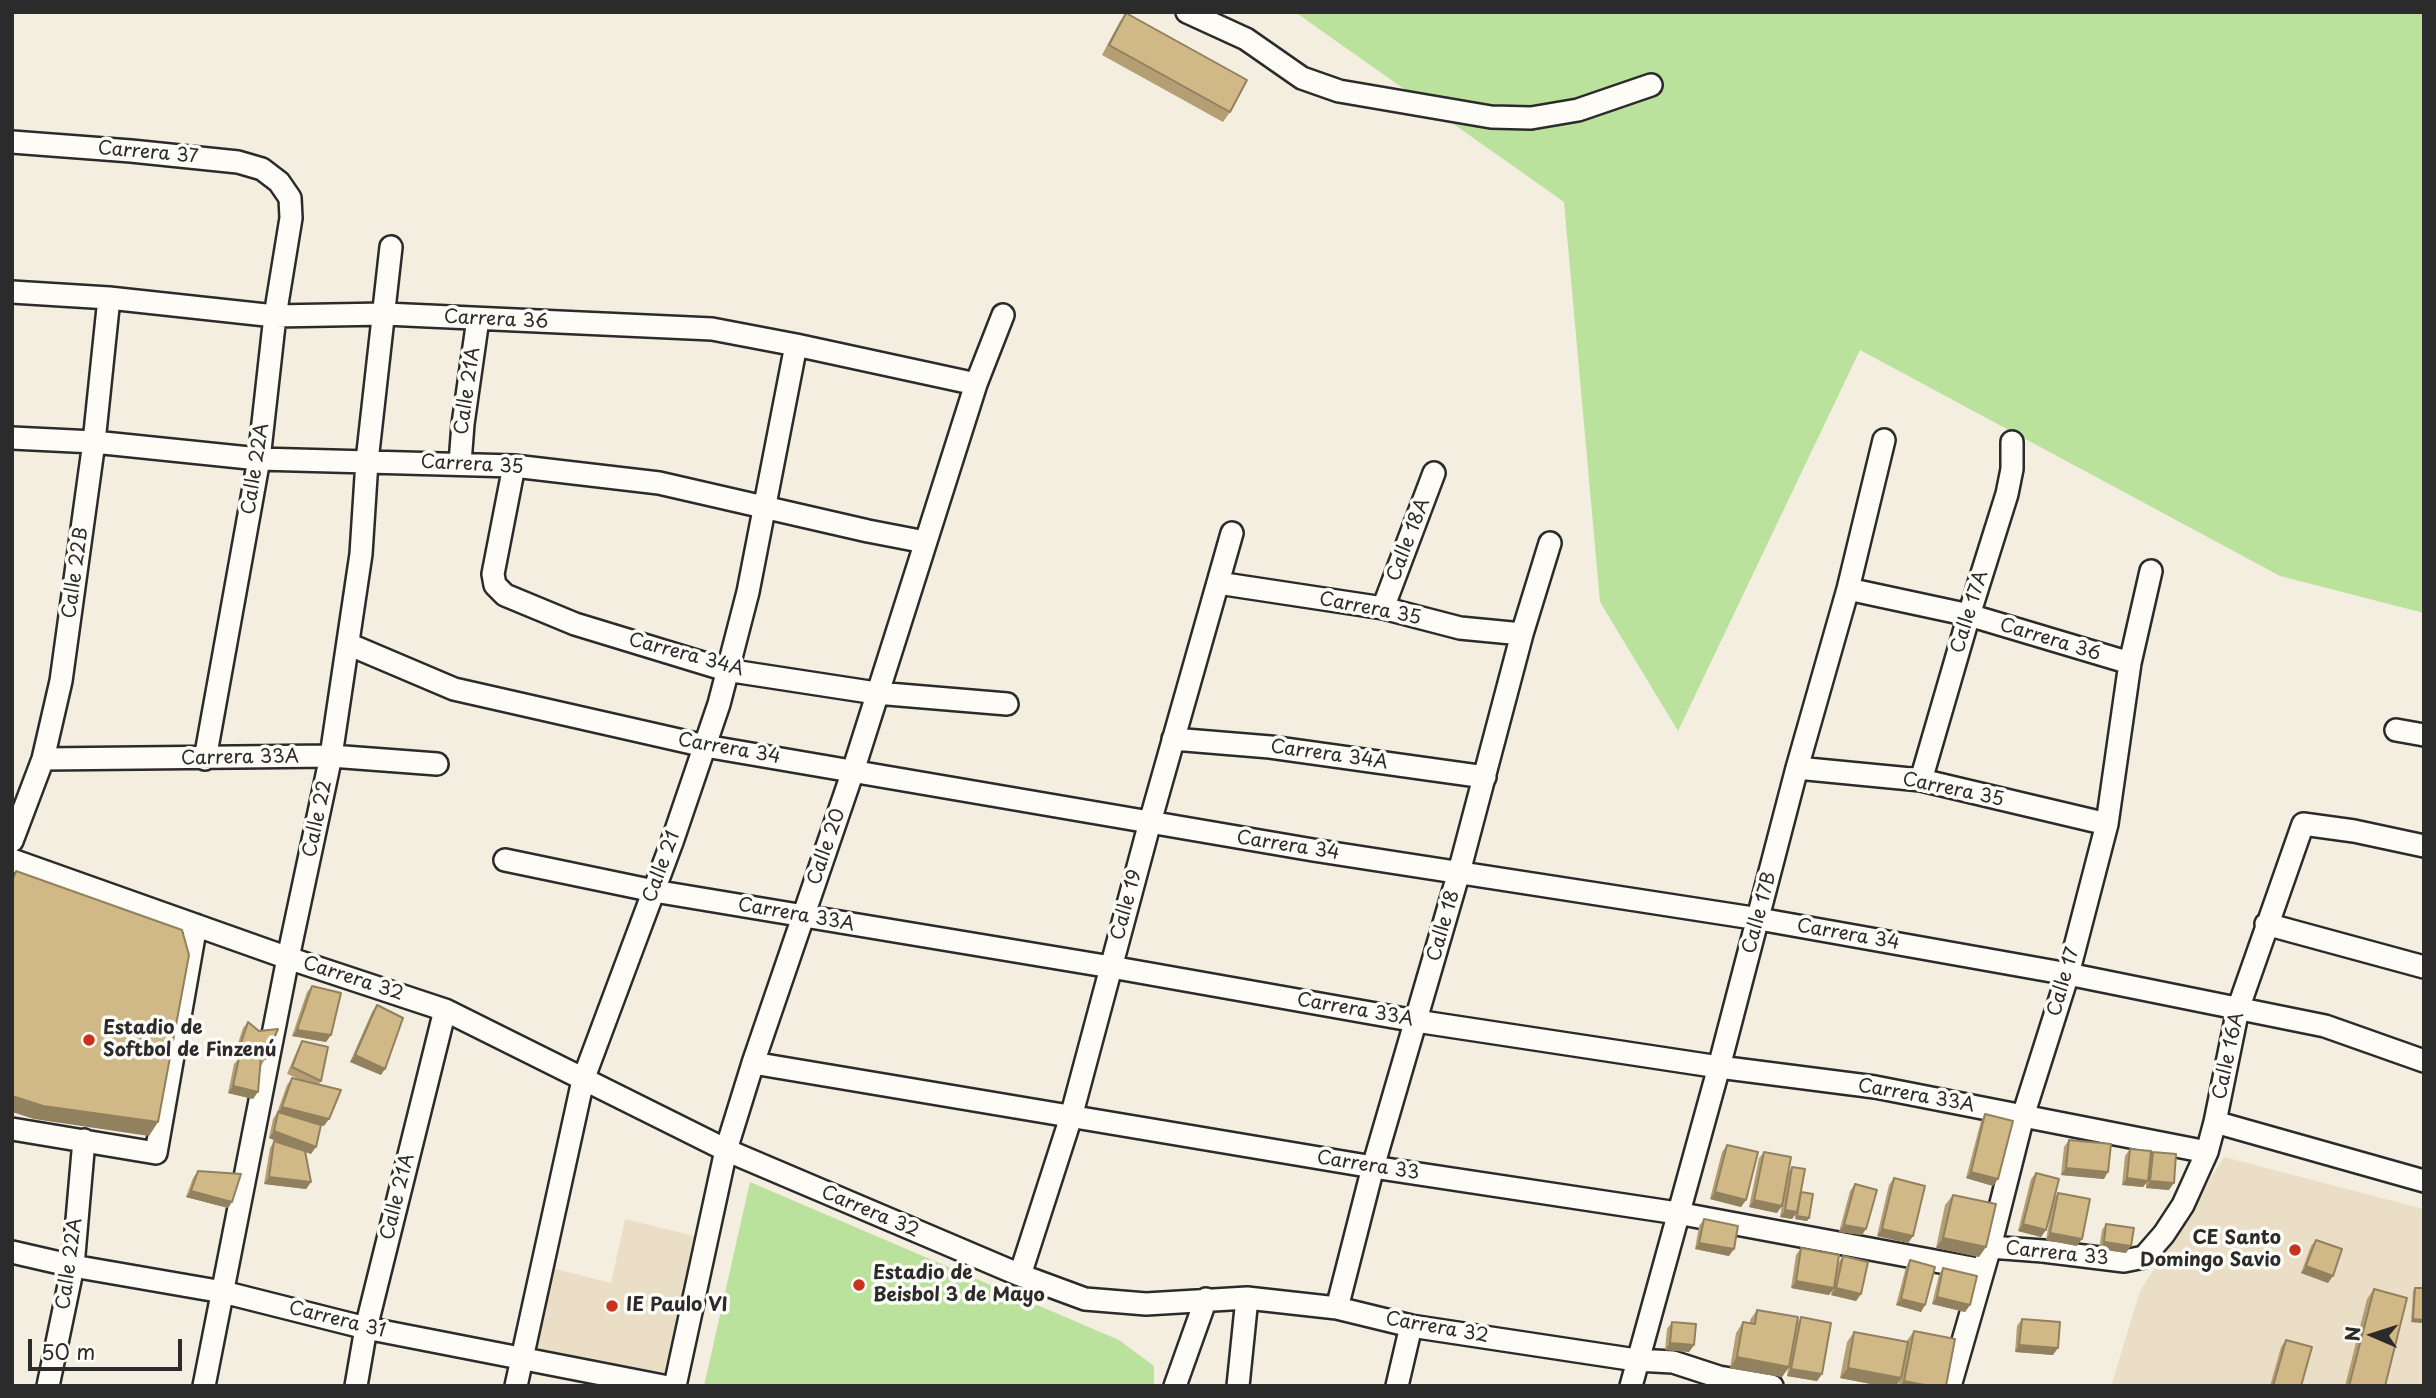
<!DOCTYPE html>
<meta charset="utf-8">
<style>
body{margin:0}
#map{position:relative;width:2436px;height:1398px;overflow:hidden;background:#f4eee1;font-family:"Playpen Sans",sans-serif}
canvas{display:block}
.frame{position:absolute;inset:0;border:14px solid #2b2b2b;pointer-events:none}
.north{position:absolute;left:2338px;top:1300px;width:70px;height:70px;-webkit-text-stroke:5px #fdfcf7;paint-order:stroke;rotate:273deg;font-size:19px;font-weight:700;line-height:28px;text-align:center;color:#2b2b2b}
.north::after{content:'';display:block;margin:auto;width:24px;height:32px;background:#2b2b2b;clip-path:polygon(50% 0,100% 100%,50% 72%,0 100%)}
.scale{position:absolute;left:28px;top:1339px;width:154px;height:32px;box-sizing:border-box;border:4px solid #2b2b2b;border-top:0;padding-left:9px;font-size:21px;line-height:24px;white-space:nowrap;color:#2b2b2b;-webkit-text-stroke:5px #fdfcf7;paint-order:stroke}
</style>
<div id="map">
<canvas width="2436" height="1398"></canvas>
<div class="frame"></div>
<div class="north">N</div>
<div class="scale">50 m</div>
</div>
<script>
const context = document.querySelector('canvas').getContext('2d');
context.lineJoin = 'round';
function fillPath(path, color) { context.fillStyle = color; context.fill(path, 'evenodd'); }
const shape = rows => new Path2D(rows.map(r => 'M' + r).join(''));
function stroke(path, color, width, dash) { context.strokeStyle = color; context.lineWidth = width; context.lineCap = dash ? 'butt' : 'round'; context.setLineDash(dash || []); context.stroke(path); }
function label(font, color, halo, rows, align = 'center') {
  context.font = font + ' "Playpen Sans",sans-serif'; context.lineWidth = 7; context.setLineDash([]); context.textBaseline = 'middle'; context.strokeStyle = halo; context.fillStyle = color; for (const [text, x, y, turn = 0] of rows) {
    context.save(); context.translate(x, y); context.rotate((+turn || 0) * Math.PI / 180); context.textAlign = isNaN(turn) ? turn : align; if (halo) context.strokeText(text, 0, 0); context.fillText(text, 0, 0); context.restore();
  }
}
fillPath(shape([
 [2224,1157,2424,1209,2424,1386,2111,1386,2140,1291],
 [625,1219,694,1236,667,1373,536,1350,552,1268,611,1283]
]), '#eadec6');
fillPath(shape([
 [1295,12,2424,12,2424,613,2280,576,1860,350,1678,731,1600,602,1564,202],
 [750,1182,1119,1340,1154,1366,1154,1386,704,1386]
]), '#bae29d');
const minor = shape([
 [1187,12,1246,39,1302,78,1339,91,1491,117,1531,118,1578,110,1651,85],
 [12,142,131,151,238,162,262,169,279,182,290,198,291,218,275,316,259,459,205,759],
 [12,292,109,298,275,316,385,314,712,329,796,345,976,384],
 [12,438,94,442,259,459,514,466,659,483,868,531,925,542],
 [460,463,463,424,478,319],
 [514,466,493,574,495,585,505,595,575,624,726,670,876,693,1007,704],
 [1218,583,1383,608,1460,628,1522,634],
 [1848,589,1969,615,2130,663],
 [1383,608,1434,473],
 [348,644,454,689,705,746,1313,850,1759,919,2068,974,2325,1026,2424,1061],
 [2396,730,2424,735],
 [1173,739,1270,747,1485,777],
 [43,759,331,756,437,764],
 [1797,768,1921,780,2107,824],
 [1921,780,1969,615,2007,494,2012,469,2012,442],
 [12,841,43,759,61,681,94,442,109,298],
 [12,860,288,958,445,1010,726,1150,1020,1275,1085,1299,1146,1304,1247,1298,1337,1308,1411,1326,1636,1360,1673,1362,1719,1377,1772,1386],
 [505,860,654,891,1111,967,1416,1021,1719,1067,1875,1087,2207,1152],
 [2266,924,2424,967],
 [753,1063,1373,1167,1677,1213,1983,1270],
 [2215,1122,2424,1181],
 [12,1129,156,1153,196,925],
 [1990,1247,2043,1251,2124,1261,2144,1257,2164,1234,2183,1205,2207,1152,2215,1122,2238,1009,2303,824,2354,831,2424,846],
 [12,1252,73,1266,223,1292,366,1328,663,1386],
 [1020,1275,1071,1117,1150,822,1232,533],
 [1337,1308,1373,1167,1459,872,1522,634,1550,543],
 [48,1386,73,1266,84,1140],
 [204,1386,288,958,331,756,361,554,367,461,391,247],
 [356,1386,366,1328,445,1010],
 [516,1386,583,1080,672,842,719,704,748,592,796,345],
 [675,1386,726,1150,753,1063,853,771,976,384,1003,315],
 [1175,1386,1206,1299],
 [1238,1386,1247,1298],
 [1397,1386,1411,1326],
 [1631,1386,1719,1067,1797,768,1848,589,1884,440],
 [1950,1386,1990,1247,2023,1116,2068,974,2107,824,2130,663,2151,571]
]);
stroke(minor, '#2b2b2b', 26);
stroke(minor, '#fdfcf7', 21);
fillPath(shape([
 [1126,13,1230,112,1223,122,1102,55,1119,23],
 [312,986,331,1035,326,1042,292,1036,307,992],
 [377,1005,381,1075,350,1062,372,1012],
 [248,1022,265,1059,261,1066,253,1099,228,1093,234,1064,240,1057,234,1055,243,1028],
 [302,1041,321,1081,319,1084,324,1126,314,1123,311,1154,305,1152,311,1182,306,1189,264,1184,270,1148,274,1141,298,1149,269,1138,273,1119,277,1113,287,1085,292,1078,301,1080,287,1074,298,1048],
 [1985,1114,1993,1186,1966,1178,1981,1121],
 [2069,1140,2104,1179,2061,1175,2064,1147],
 [1727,1145,1746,1200,1741,1207,1710,1199,1722,1152],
 [2130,1149,2151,1155,2153,1152,2169,1190,2146,1188,2146,1183,2143,1187,2122,1185,2125,1156],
 [1764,1152,1788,1173,1792,1167,1809,1218,1807,1221,1795,1219,1795,1215,1792,1219,1780,1217,1784,1191,1777,1213,1749,1207,1759,1158],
 [198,1171,232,1202,228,1208,186,1197,193,1178],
 [2036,1173,2054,1199,2058,1193,2077,1246,2046,1240,2052,1206,2041,1237,2018,1231,2031,1179],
 [1894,1178,1913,1236,1908,1243,1877,1236,1889,1185],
 [1855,1184,1862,1235,1839,1232,1850,1191],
 [1953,1195,1979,1257,1936,1248,1945,1205],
 [1704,1219,1729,1256,1695,1249,1699,1226],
 [2106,1224,2126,1253,2099,1249,2102,1230],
 [2316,1240,2328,1283,2301,1273,2311,1246],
 [1801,1248,1836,1274,1839,1262,1843,1256,1861,1294,1856,1301,1831,1295,1832,1290,1829,1295,1791,1288,1796,1255],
 [1910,1260,1925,1305,1921,1312,1896,1305,1906,1267],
 [1943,1268,1970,1305,1965,1312,1932,1304,1939,1275],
 [2415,1288,2424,1323,2411,1322,2413,1291],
 [2374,1289,2385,1386,2345,1386,2367,1299],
 [1757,1310,1797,1323,1801,1317,1822,1374,1817,1381,1787,1376,1788,1368,1782,1377,1730,1368,1736,1333,1743,1322,1750,1324,1750,1320],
 [2022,1319,2053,1355,2015,1352,2017,1326],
 [1672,1322,1694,1345,1689,1352,1665,1350,1667,1329],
 [1914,1331,1946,1386,1898,1386,1899,1382,1896,1386,1881,1386,1840,1378,1847,1342,1854,1332,1906,1342],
 [2286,1340,2301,1386,2270,1386,2281,1347]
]), '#b49e74');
fillPath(shape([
 [297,1030,331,1035,326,1042,292,1036],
 [239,1049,261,1057,256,1064,234,1055],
 [355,1055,385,1069,381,1075,350,1062],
 [233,1086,258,1092,253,1099,228,1093],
 [12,1096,158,1122,149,1136,34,1119,12,1112],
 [282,1107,329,1119,324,1126,277,1113],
 [274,1131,316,1147,311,1154,269,1138],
 [2066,1168,2108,1172,2104,1179,2061,1175],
 [1971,1172,1998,1179,1993,1186,1966,1178],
 [269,1177,311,1182,306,1189,264,1184],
 [2127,1178,2148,1181,2143,1187,2122,1185],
 [2150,1181,2174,1183,2169,1190,2146,1188],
 [191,1191,232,1202,228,1208,186,1197],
 [1715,1192,1746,1200,1741,1207,1710,1199],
 [1754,1200,1782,1206,1777,1213,1749,1207],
 [1785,1210,1797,1212,1792,1219,1780,1217],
 [1797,1216,1809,1218,1807,1221,1795,1219],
 [2023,1224,2046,1230,2041,1237,2018,1231],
 [1844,1225,1866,1229,1862,1235,1839,1232],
 [1882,1229,1913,1236,1908,1243,1877,1236],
 [2050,1233,2082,1239,2077,1246,2046,1240],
 [1943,1238,1986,1247,1979,1257,1936,1248],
 [2104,1242,2131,1246,2126,1253,2099,1249],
 [1699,1243,1734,1249,1729,1256,1695,1249],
 [2306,1266,2333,1276,2328,1283,2301,1273],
 [1796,1281,1834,1288,1829,1295,1791,1288],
 [1836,1288,1861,1294,1856,1301,1831,1295],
 [1937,1297,1970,1305,1965,1312,1932,1304],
 [1901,1299,1925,1305,1921,1312,1896,1305],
 [2413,1319,2424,1320,2424,1323,2411,1322],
 [1670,1343,1694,1345,1689,1352,1665,1350],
 [2019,1345,2058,1348,2053,1355,2015,1352],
 [1737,1357,1789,1367,1782,1377,1730,1368],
 [1848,1368,1901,1378,1896,1386,1881,1386,1840,1378],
 [1791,1369,1822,1374,1817,1381,1787,1376],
 [1904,1381,1930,1386,1900,1386]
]), '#92815e');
const building = shape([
 [1126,13,1247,80,1230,112,1109,45,1126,13],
 [16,871,182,930,189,955,158,1122,43,1106,12,1096,12,881,16,871],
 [312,986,341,993,331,1035,297,1030,312,986],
 [377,1005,403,1018,385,1069,355,1055,377,1005],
 [248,1022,259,1031,278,1029,265,1059,261,1057,258,1092,233,1086,239,1058,261,1057,239,1049,248,1022],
 [302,1041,328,1047,321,1081,292,1067,302,1041],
 [292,1078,341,1090,329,1119,282,1107,292,1078],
 [278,1112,321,1125,316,1147,274,1131,278,1112],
 [1985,1114,2013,1121,1998,1179,1971,1172,1985,1114],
 [2069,1140,2111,1144,2108,1172,2066,1168,2069,1140],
 [274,1141,305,1151,311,1182,269,1177,274,1141],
 [1727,1145,1758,1152,1746,1200,1715,1192,1727,1145],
 [2130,1149,2151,1151,2148,1181,2127,1178,2130,1149],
 [1764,1152,1791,1157,1782,1206,1754,1200,1764,1152],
 [2153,1152,2176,1154,2174,1183,2150,1181,2153,1152],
 [1792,1167,1805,1169,1797,1212,1785,1210,1792,1167],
 [198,1171,241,1174,232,1202,191,1191,198,1171],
 [2036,1173,2059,1179,2046,1230,2023,1224,2036,1173],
 [1894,1178,1925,1186,1913,1236,1882,1229,1894,1178],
 [1855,1184,1877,1190,1866,1229,1844,1225,1855,1184],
 [1801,1192,1813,1194,1809,1218,1797,1216,1801,1192],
 [2058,1193,2090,1199,2082,1239,2050,1233,2058,1193],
 [1953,1195,1996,1204,1986,1247,1943,1238,1953,1195],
 [1704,1219,1738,1226,1734,1249,1699,1243,1704,1219],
 [2106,1224,2134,1228,2131,1246,2104,1242,2106,1224],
 [2316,1240,2342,1249,2333,1276,2306,1266,2316,1240],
 [1801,1248,1839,1255,1834,1288,1796,1281,1801,1248],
 [1843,1256,1868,1262,1861,1294,1836,1288,1843,1256],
 [1910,1260,1935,1267,1925,1305,1901,1299,1910,1260],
 [1943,1268,1977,1276,1970,1305,1937,1297,1943,1268],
 [2415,1288,2424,1288,2424,1320,2413,1319,2415,1288],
 [2374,1289,2407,1298,2385,1386,2349,1386,2374,1289],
 [1757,1310,1798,1317,1789,1367,1737,1357,1743,1322,1755,1324,1757,1310],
 [1801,1317,1831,1323,1822,1374,1791,1369,1801,1317],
 [2022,1319,2060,1322,2058,1348,2019,1345,2022,1319],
 [1672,1322,1696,1324,1694,1345,1670,1343,1672,1322],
 [1914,1331,1955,1339,1946,1386,1930,1386,1904,1381,1914,1331],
 [1854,1332,1908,1342,1901,1378,1848,1368,1854,1332],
 [2286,1340,2312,1347,2301,1386,2273,1386,2286,1340]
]);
fillPath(building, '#d1b887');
stroke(building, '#92815e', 2);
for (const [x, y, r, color] of [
 [89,1040,7,"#c8321e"],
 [2295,1250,7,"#c8321e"],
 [859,1285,7,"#c8321e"],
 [612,1306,7,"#c8321e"]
]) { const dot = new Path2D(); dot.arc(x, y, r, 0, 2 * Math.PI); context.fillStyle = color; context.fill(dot); stroke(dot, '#fdfcf7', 2.5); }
label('19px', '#2b2b2b', '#fdfcf7', [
 ["Carrera 37",148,153,5],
 ["Carrera 36",496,320,3],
 ["Calle 21A",468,391,-82],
 ["Carrera 35",472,465,3],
 ["Calle 22A",256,469,-81],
 ["Calle 18A",1409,540,-69],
 ["Calle 22B",76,573,-82],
 ["Carrera 35",1370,609,11],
 ["Calle 17A",1970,612,-73],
 ["Carrera 36",2050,640,17],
 ["Carrera 34A",686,655,15],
 ["Carrera 34",729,749,10],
 ["Carrera 34A",1329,755,8],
 ["Carrera 33A",240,758,-1],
 ["Carrera 35",1953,790,12],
 ["Calle 22",318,819,-78],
 ["Carrera 34",1288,846,9],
 ["Calle 20",827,847,-71],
 ["Calle 21",662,867,-70],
 ["Calle 19",1127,905,-75],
 ["Calle 17B",1760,913,-75],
 ["Carrera 33A",796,915,10],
 ["Calle 18",1444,926,-74],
 ["Carrera 34",1848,935,10],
 ["Carrera 32",353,979,18],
 ["Calle 17",2064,982,-74],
 ["Carrera 33A",1355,1010,10],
 ["Calle 16A",2229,1056,-78],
 ["Carrera 33A",1916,1096,10],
 ["Carrera 33",1368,1166,9],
 ["Calle 21A",398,1197,-76],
 ["Carrera 32",870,1212,23],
 ["Carrera 33",2057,1254,6],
 ["Calle 22A",70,1264,-82],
 ["Carrera 31",337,1320,14],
 ["Carrera 32",1437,1328,10]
]);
label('bold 19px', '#2b2b2b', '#fdfcf7', [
 ["Estadio de",103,1029],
 ["Softbol de Finzenú",103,1051],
 ["CE Santo",2281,1239,"right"],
 ["Domingo Savio",2281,1261,"right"],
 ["Estadio de",873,1274],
 ["Beisbol 3 de Mayo",873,1296],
 ["IE Paulo VI",626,1306]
], 'left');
</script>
